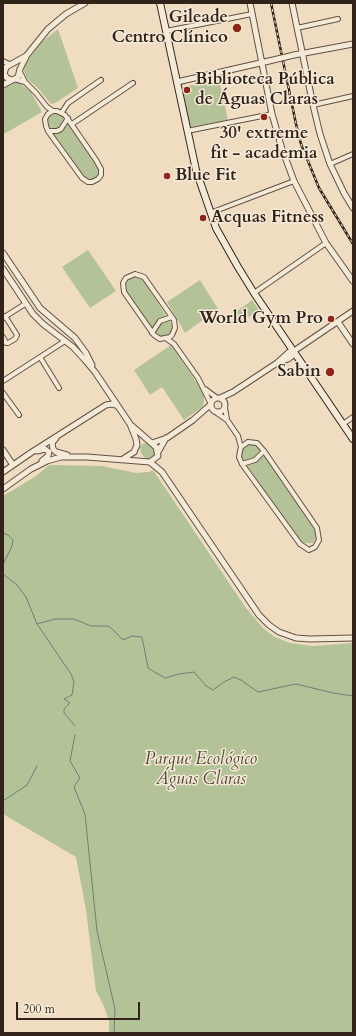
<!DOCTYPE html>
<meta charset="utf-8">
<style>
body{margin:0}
#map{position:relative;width:356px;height:1036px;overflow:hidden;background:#f0ddc1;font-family:Cardo,serif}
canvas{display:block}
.frame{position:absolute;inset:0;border:4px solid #31221a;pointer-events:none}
.scale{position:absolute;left:16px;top:1002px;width:124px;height:18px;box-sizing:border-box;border:2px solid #31221a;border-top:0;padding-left:5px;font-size:12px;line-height:14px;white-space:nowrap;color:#31221a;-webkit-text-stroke:3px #f5e9d7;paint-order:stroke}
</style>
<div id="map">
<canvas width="356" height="1036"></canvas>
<div class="frame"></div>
<div class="scale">200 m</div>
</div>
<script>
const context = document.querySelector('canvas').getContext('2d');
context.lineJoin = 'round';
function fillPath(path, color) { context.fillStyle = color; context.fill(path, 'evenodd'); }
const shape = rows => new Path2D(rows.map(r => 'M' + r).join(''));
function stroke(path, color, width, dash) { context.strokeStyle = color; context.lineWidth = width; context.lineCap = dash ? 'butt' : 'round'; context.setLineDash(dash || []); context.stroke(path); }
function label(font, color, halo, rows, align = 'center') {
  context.font = font + ' Cardo,serif'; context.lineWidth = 3; context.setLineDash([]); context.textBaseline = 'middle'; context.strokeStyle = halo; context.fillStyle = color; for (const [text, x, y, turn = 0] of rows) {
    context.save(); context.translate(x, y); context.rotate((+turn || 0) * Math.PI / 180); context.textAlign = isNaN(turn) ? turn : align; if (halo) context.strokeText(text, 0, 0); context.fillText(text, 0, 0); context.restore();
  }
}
fillPath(shape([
 [58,29,78,88,55,103,51,104,37,87,28,80,25,75,24,71,25,65,29,59,43,41],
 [219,80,228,120,190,127,182,87],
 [14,82,20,83,31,92,42,112,4,134,3,132,3,89,7,85],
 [53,111,62,112,74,126,71,128,94,162,96,160,101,175,92,182,84,180,80,171,57,138,54,140,48,131,46,116],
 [88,250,116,291,90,308,62,267],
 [133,276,140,277,143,280,172,325,171,333,167,337,162,338,155,334,125,289,126,282,128,278],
 [200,280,218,309,185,333,167,302],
 [252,300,259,310,243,321,236,312],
 [171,345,201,389,204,396,204,402,202,407,184,420,162,387,150,395,134,370],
 [144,443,151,444,155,451,155,457,148,459,144,457,141,453,140,447],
 [250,443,256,444,262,451,316,532,316,538,313,543,304,543,298,539,242,458,242,450,244,445],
 [52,465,102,466,136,473,149,472,153,470,246,608,264,629,275,637,290,643,313,646,353,643,353,1033,109,1033,109,1021,103,1004,96,991,86,910,76,857,3,814,3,496,36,476,48,466]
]), '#b4c298');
stroke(shape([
 [3,533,8,535,13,540,12,546,3,564],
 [3,574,17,585,26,597,37,624,55,619,74,619,91,626,106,626,110,627,123,640,132,636,142,637,148,668,165,678,179,674,194,672,206,686,213,690,224,682,234,677,241,680,258,692,296,684,333,693,353,696],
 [37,624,71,674,74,682,72,695,64,699,70,703,64,709,64,713,75,726],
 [75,735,70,761,80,778,74,787,85,814,97,931,115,1009,114,1033],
 [3,801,27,785,37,766]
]), '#717e78', 1);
const minor = shape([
 [297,28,338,19],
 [166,31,252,14],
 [3,61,9,64],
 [20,72,25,82,36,93,47,107,53,111],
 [14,79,25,82],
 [313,105,353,96],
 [53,111,57,111,65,115,96,160,101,169,101,175,98,179,92,182,88,182,82,178,48,131,46,126,45,119,48,114,53,111],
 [62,112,68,103,101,80],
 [72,124,133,83],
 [49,131,57,131,61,129,68,118],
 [187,131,272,114],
 [330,164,353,154],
 [210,213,294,181],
 [135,274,144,277,174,320,175,328,172,335,170,337,160,339,154,335,124,292,123,283,126,278,135,274],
 [254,293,326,243],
 [3,318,25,304],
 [152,333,160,321,172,317],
 [3,337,6,343,8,343,15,339,17,335,5,316],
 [167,339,174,344,198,378,211,404],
 [40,357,59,388],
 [3,381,65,341],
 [205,389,217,398],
 [3,393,19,415],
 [225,408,227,419],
 [217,413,227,420,238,436,241,447],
 [343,424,353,417],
 [248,442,257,443,264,451,317,528,319,540,315,547,309,550,300,544,242,464,239,457,240,451,241,447,248,442],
 [242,464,255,460,264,451]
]);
const tertiary = shape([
 [250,3,272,114,282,149,294,181,326,243,353,281],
 [292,3,313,105,320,134,330,164,344,193,353,208],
 [294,55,353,44],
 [12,80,7,78,4,74,6,67,26,56],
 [177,82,269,61],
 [3,85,18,77,20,69,27,55,48,29,66,14,85,3],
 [3,253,40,308,75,338,86,353,92,365],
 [3,269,33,314,43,324,73,347,84,359,95,372,130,424,136,439,137,445,134,452,123,459],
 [338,322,353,344],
 [277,363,289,352,294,351,353,311],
 '211 405a7 7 0 1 1 14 0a7 7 0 1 1-14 0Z',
 [220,398,233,392,277,363,288,359,292,356,294,351],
 [132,426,156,447,158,456,150,462],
 [56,438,52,443,53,449,56,452,67,455],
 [152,443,167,438,193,420,210,405],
 [3,450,13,465],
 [37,451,45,449,49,452,48,456,42,461],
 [158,452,166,438],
 [3,472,32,452,106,405,112,404,118,406],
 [3,489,31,469,47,461,61,457,87,457,150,462,162,472,259,615,269,625,279,632,296,638,310,639,353,638]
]);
const secondary = shape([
 [160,3,196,170,216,228,238,267,254,293,353,439]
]);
stroke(minor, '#615144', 6);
stroke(tertiary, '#615144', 7);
stroke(secondary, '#31221a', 8);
stroke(minor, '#f5e9d7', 4);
stroke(tertiary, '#f5e9d7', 5);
stroke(secondary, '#f5e9d7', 6);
const rail = shape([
 [271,3,296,124,301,144,319,188,353,244]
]);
stroke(rail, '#31221a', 2.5);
stroke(rail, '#f5e9d7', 1, [3]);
const tertiaryBridge = shape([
 [269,61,294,55]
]);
stroke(tertiaryBridge, '#615144', 7, []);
stroke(tertiaryBridge, '#f5e9d7', 5);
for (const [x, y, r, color] of [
 [237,28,5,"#8f2418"],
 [187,90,4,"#8f2418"],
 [264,117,4,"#8f2418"],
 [167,176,4,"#8f2418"],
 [203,218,4,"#8f2418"],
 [331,319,4,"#8f2418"],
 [330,372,5,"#8f2418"]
]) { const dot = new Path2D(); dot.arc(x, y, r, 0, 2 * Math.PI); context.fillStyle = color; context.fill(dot); stroke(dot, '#f5e9d7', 1.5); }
label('bold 17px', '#31221a', '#f5e9d7', [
 ["Gileade",228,18],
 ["Centro Clínico",228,38],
 ["Biblioteca Pública",195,80,"left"],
 ["de Águas Claras",195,100,"left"],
 ["30' extreme",264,134,"center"],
 ["fit - academia",264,154,"center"],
 ["Blue Fit",175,176,"left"],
 ["Acquas Fitness",211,218,"left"],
 ["World Gym Pro",323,319],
 ["Sabin",321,372]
], 'right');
label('italic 17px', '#524a3a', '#f5e9d7', [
 ["Parque Ecológico",201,760],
 ["Águas Claras",201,780]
]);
</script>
